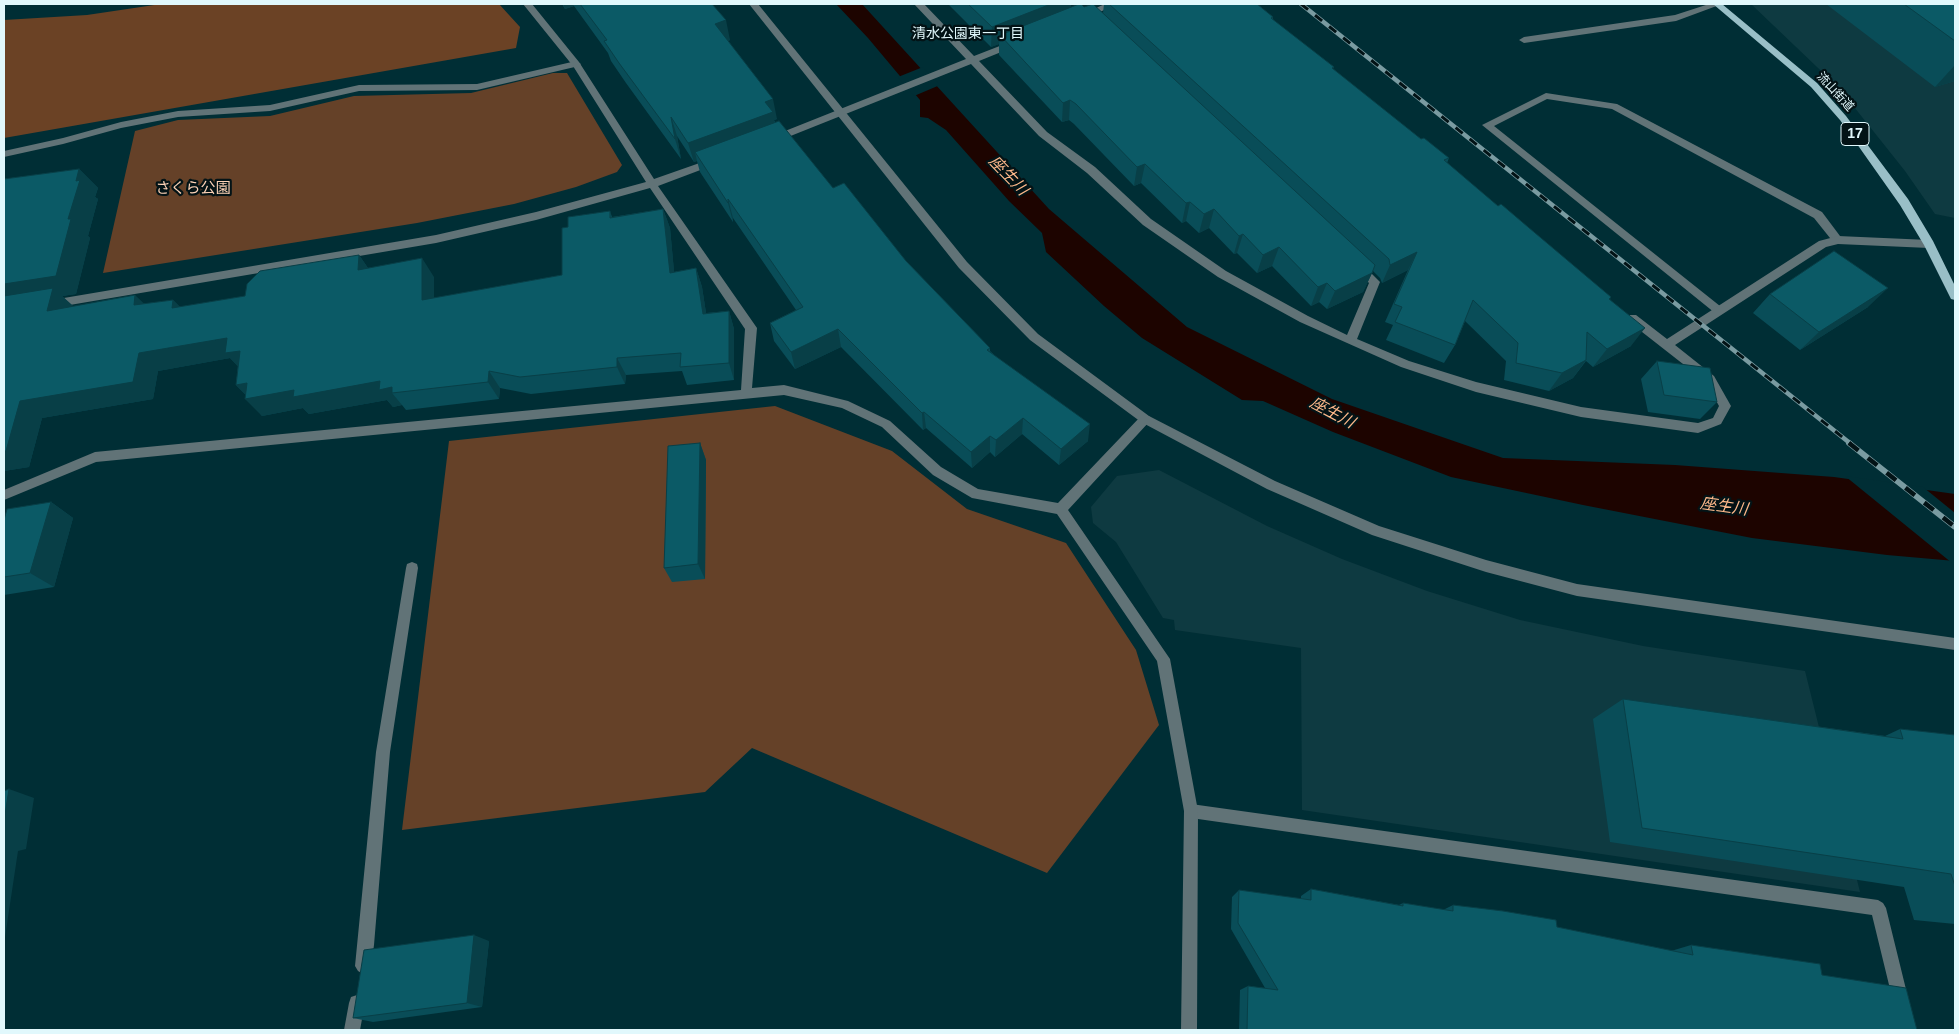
<!DOCTYPE html>
<meta charset="utf-8">
<style>
body{margin:0}
#map{position:relative;width:1959px;height:1034px;overflow:hidden;background:#002e35;font-family:Arial,sans-serif}
canvas{display:block}
.frame{position:absolute;inset:0;border:5px solid #e1f8fc;pointer-events:none}
</style>
<div id="map">
<canvas width="1959" height="1034"></canvas>
<div class="frame"></div>
</div>
<script>
const context = document.querySelector('canvas').getContext('2d');
context.lineJoin = 'round';
function fillPath(path, color) { context.fillStyle = color; context.fill(path, 'evenodd'); }
const shape = rows => new Path2D(rows.map(r => 'M' + r).join(''));
function stroke(path, color, width, dash) { context.strokeStyle = color; context.lineWidth = width; context.lineCap = dash ? 'butt' : 'round'; context.setLineDash(dash || []); context.stroke(path); }
function label(font, color, halo, rows, align = 'center') {
  context.font = font + ' Arial,"Noto Sans JP",sans-serif'; context.lineWidth = 4.5; context.setLineDash([]); context.textBaseline = 'middle'; context.strokeStyle = halo; context.fillStyle = color; for (const [text, x, y, turn = 0] of rows) {
    context.save(); context.translate(x, y); context.rotate((+turn || 0) * Math.PI / 180); context.textAlign = isNaN(turn) ? turn : align; if (halo) context.strokeText(text, 0, 0); context.fillText(text, 0, 0); context.restore();
  }
}
fillPath(shape([
 [1751,4,1955,4,1955,218,1935,214,1905,171,1839,88],
 [1159,470,1267,526,1342,559,1427,591,1520,620,1643,646,1805,671,1860,892,1302,810,1301,648,1175,630,1174,620,1163,618,1116,542,1093,523,1091,507,1117,476]
]), '#0e3a41');
fillPath(shape([
 [553,73,567,73,622,165,617,172,576,187,514,204,417,223,103,273,135,131,178,120,270,116,354,96,471,93],
 [775,406,892,451,967,509,1066,543,1136,650,1159,725,1047,873,752,748,705,792,402,830,449,441]
]), '#654128');
fillPath(shape([
 [161,4,499,4,520,27,516,48,4,138,4,20,87,15]
]), '#6b4225');
fillPath(shape([
 [836,4,862,4,1049,209,1187,327,1332,399,1503,458,1675,465,1834,477,1955,494,1955,561,1887,555,1752,538,1583,505,1451,477,1333,432,1263,401,1242,400,1142,338,1104,306,1046,252,1042,233,1009,201,946,130,928,118,920,117,920,100,868,38]
]), '#1d0400');
fillPath(shape([
 [923,67,940,85,914,96,898,77],
 [1845,476,1923,487,1955,513,1955,563,1952,563]
]), '#002e35');
fillPath(shape([
 [1709,4,1722,4,1676,21,1524,43,1519,40,1524,37,1675,15,1709,4],
 [576,61,581,64,579,66,477,90,359,91,270,111,178,117,121,128,63,144,4,157,4,151,63,138,121,122,178,111,270,105,359,85,477,84,576,61],
 [1546,93,1617,104,1822,212,1843,240,1842,243,1834,243,1814,218,1612,109,1547,99,1494,126,1725,310,1719,314,1715,313,1482,125,1546,93],
 [412,562,417,564,418,568,390,752,374,945,371,966,368,971,363,974,358,971,355,966,376,752,406,568,407,564,412,562],
 [1191,804,1878,900,1883,903,1886,908,1916,1030,1900,1030,1872,915,1191,818,1186,816,1184,811,1186,806,1191,804],
 [357,995,363,997,365,1003,360,1030,344,1030,349,1003,351,997,357,995]
]), '#617377');
fillPath(shape([
 [523,4,532,4,579,62,654,179,711,159,719,159,719,163,658,186,757,328,752,388,784,385,848,401,890,421,941,467,978,489,1058,503,1141,416,1149,416,1151,419,1149,422,1068,510,1170,659,1198,811,1197,1030,1181,1030,1184,811,1157,661,1057,514,972,498,933,475,882,427,842,408,784,395,96,462,4,500,4,490,95,452,741,390,745,329,650,188,536,220,436,243,52,308,48,307,46,304,52,300,436,235,536,212,646,182,573,66,523,4],
 [914,4,924,4,974,56,1010,42,1016,42,1016,46,979,61,1047,132,1095,167,1151,219,1226,271,1308,316,1347,335,1369,283,1353,267,1354,264,1362,264,1380,282,1357,339,1409,361,1476,382,1581,407,1698,423,1713,418,1719,406,1706,382,1628,321,1626,318,1628,315,1636,315,1667,339,1819,241,1838,236,1929,240,1934,244,1929,248,1838,244,1826,247,1675,345,1714,376,1731,406,1721,424,1698,433,1581,417,1476,392,1401,367,1300,322,1218,277,1143,225,1087,173,1039,136,971,64,778,141,770,141,770,137,966,59,914,4],
 [1105,4,1118,4,1086,18,1083,19,1078,16,1105,4]
]), '#617377');
fillPath(shape([
 [749,4,758,4,967,262,1038,334,1149,416,1275,481,1379,526,1486,560,1577,584,1955,638,1955,650,1577,596,1486,572,1372,535,1267,489,1141,422,1030,340,959,268,749,4]
]), '#617377');
fillPath(shape([
 [1713,4,1722,4,1817,83,1846,116,1908,199,1933,241,1955,286,1955,300,1951,299,1924,245,1900,205,1840,120,1811,87,1713,4]
]), '#99bfc7');
const railFar1 = shape([
 [1301,4,1851,444]
]);
const rail = shape([
 [1849,443,1955,527]
]);
stroke(railFar1, '#7a9ba1', 4.5);
stroke(rail, '#7a9ba1', 6);
stroke(railFar1, '#031316', 3, [9]);
stroke(rail, '#031316', 4.5, [12]);
fillPath(shape([
 [562,4,712,4,730,40,728,41,777,119,774,120,775,122,833,188,906,261,990,348,990,351,1088,441,1059,465,1022,434,995,457,990,452,972,468,926,428,923,430,841,347,795,369,774,341,770,323,796,310,733,218,733,222,700,172,697,161,694,162,677,136,681,159,626,83,611,61,608,53,574,6,565,9],
 [948,4,1071,4,1071,7,1084,7,1103,13,1104,4,1257,4,1273,17,1273,20,1334,67,1333,69,1421,139,1449,158,1447,163,1498,206,1611,297,1610,299,1631,346,1593,367,1586,361,1573,378,1549,391,1504,380,1506,361,1465,321,1455,345,1444,363,1386,340,1393,325,1385,322,1408,270,1382,283,1380,278,1373,271,1363,292,1327,309,1319,302,1311,306,1272,266,1257,273,1237,253,1234,254,1209,228,1199,233,1186,221,1182,223,1141,183,1134,186,1074,124,1069,120,1062,122,999,55,999,44,991,47],
 [1826,4,1955,4,1955,81,1935,87],
 [79,169,98,188,95,197,98,199,88,236,90,238,76,294,62,296,73,306,144,304,173,300,180,307,245,296,359,255,368,268,434,277,434,298,562,275,568,227,610,211,612,217,663,209,670,228,674,272,696,268,702,287,706,313,729,311,734,329,734,380,687,385,682,371,626,375,625,384,531,394,500,388,499,399,406,410,402,405,393,407,387,400,309,414,303,408,262,416,246,395,236,385,238,366,230,358,158,371,153,399,42,418,29,467,4,471,4,179],
 [1770,294,1868,307,1800,350,1753,313],
 [1657,361,1717,402,1700,419,1648,412,1641,379],
 [700,443,706,460,705,579,672,582,664,568],
 [51,502,73,518,54,587,4,595,4,520],
 [1623,699,1885,736,1900,729,1955,737,1955,924,1914,920,1904,887,1610,842,1593,719],
 [1311,889,1399,905,1403,903,1443,910,1453,905,1557,927,1671,951,1691,945,1822,975,1917,1030,1239,1030,1240,990,1248,986,1265,988,1231,929,1232,897,1239,890,1301,899,1301,896],
 [489,941,482,1007,373,1022,353,1018]
]), '#094d58');
fillPath(shape([
 [563,4,573,4,574,6,565,9],
 [1051,4,1071,4,1070,16,1000,35,999,44,991,47,992,27],
 [726,20,730,40,720,44,715,24],
 [1955,65,1955,81,1935,87],
 [773,99,777,119,774,120,777,132,695,152,697,161,694,162,688,143,765,102],
 [1070,100,1069,120,1062,122,1063,103],
 [671,117,677,136,681,159,675,139],
 [1145,164,1141,183,1134,186,1137,167],
 [79,169,98,188,95,197,98,199,88,236,90,238,76,294,62,296,73,306,67,329,4,306,4,284,68,219,76,181],
 [728,199,733,218,733,222,728,203],
 [1190,202,1186,221,1182,223,1186,203],
 [663,209,670,228,676,291,670,273],
 [1214,209,1209,228,1199,233,1204,214],
 [1243,234,1237,253,1234,254,1239,236],
 [1279,247,1272,266,1257,273,1263,255],
 [1417,252,1408,270,1382,283,1390,265],
 [359,255,372,274,358,270],
 [422,258,434,277,434,318,422,300],
 [696,268,702,287,709,332,703,314],
 [1372,273,1363,292,1327,309,1335,291],
 [1327,283,1319,302,1311,306,1318,287],
 [1888,288,1868,307,1800,350,1819,332],
 [135,295,154,313,134,305],
 [173,300,191,318,172,308],
 [729,311,734,329,734,380,729,363],
 [1645,328,1631,346,1593,367,1607,349],
 [838,329,841,347,795,369,791,352],
 [227,338,240,351,242,371,230,358,158,371,153,399,42,418,29,467,4,471,4,451,20,401,139,353],
 [617,358,626,375,625,384,617,367],
 [1586,360,1573,378,1549,391,1562,373],
 [489,371,500,388,499,399,488,382],
 [380,381,392,387,392,393,402,405,393,407,387,400,309,414,303,408,262,416,245,399,249,398,236,385,247,383,294,390],
 [924,412,926,428,923,430,922,413],
 [1023,418,1022,434,995,457,996,440],
 [1090,424,1088,441,1059,465,1061,449],
 [990,436,990,452,972,468,971,452],
 [700,443,706,460,705,579,698,564],
 [51,502,73,518,54,587,30,573],
 [9,789,34,798,26,849,18,851,4,944,4,821],
 [474,935,489,941,482,1007,467,1003]
]), '#083f47');
const building = shape([
 [580,4,712,4,726,20,715,24,773,99,765,102,773,112,688,143,671,117,675,139,619,63,604,41,607,40,580,4],
 [968,4,1051,4,992,27,968,4],
 [1079,4,1081,4,1084,7,1093,4,1375,265,1372,273,1335,291,1327,283,1318,287,1279,247,1263,255,1243,234,1239,236,1214,209,1204,214,1190,202,1186,203,1145,164,1137,167,1076,104,1070,100,1063,103,1000,35,1079,4],
 [1109,4,1257,4,1273,17,1271,18,1334,67,1332,68,1421,139,1424,138,1449,158,1444,160,1498,206,1501,204,1528,227,1611,297,1609,299,1645,328,1607,349,1587,332,1586,360,1562,373,1516,363,1518,343,1473,300,1455,345,1395,322,1402,307,1394,304,1417,252,1390,265,1389,259,1109,4],
 [1904,4,1955,4,1955,41,1904,4],
 [779,121,833,188,844,183,906,261,990,348,987,350,1090,424,1061,449,1023,418,996,440,990,436,971,452,924,412,922,413,838,329,791,352,770,323,803,307,728,199,728,203,695,152,779,121],
 [79,169,76,181,80,180,68,219,71,219,56,276,4,284,4,179,79,169],
 [663,209,670,273,696,268,703,314,729,311,729,363,680,367,681,353,617,358,617,367,520,377,489,371,488,382,392,393,392,387,379,390,380,381,293,397,294,390,245,399,247,383,236,385,240,351,225,353,227,338,139,353,133,382,20,401,6,451,4,451,4,296,53,288,47,311,135,295,134,305,173,300,172,308,245,296,247,284,260,271,359,255,358,270,422,258,422,300,562,275,562,228,568,227,568,217,610,211,610,218,663,209],
 [1834,251,1888,288,1819,332,1770,294,1834,251],
 [1657,361,1710,368,1717,402,1664,395,1657,361],
 [700,443,698,564,664,568,668,446,700,443],
 [51,502,30,573,4,577,4,520,7,509,51,502],
 [1623,699,1903,739,1900,729,1955,735,1955,886,1951,874,1642,828,1623,699],
 [9,789,4,821,4,791,9,789],
 [1311,889,1403,906,1403,903,1453,911,1453,905,1503,911,1556,920,1557,927,1693,955,1691,945,1820,964,1822,975,1906,988,1917,1030,1247,1030,1248,986,1278,990,1238,923,1239,890,1311,900,1311,889],
 [474,935,467,1003,353,1018,364,950,474,935]
]);
fillPath(building, '#0b5a66');
stroke(building, '#083f47', 1);
label('12px', '#e1f8fc', '#031316', [
 ["流山街道",1835,92,47]
]);
label('14px', '#e1f8fc', '#031316', [
 ["清水公園東一丁目",968,34]
]);
for (const [x, y, w] of [
 [1855,134,28]
]) { const box = new Path2D(); box.roundRect(x - w / 2, y - 11.5, w, 23, 4); context.fillStyle = '#031316'; context.fill(box); stroke(box, '#e1f8fc', 1); }
label('bold 14px', '#e1f8fc', null, [
 ["17",1855,134]
]);
label('15px', '#fcd2b6', '#031316', [
 ["さくら公園",193,189]
]);
label('italic 16px', '#feb98b', '#031316', [
 ["座生川",1008,176,46],
 ["座生川",1332,413,28],
 ["座生川",1724,507,8]
]);
</script>
